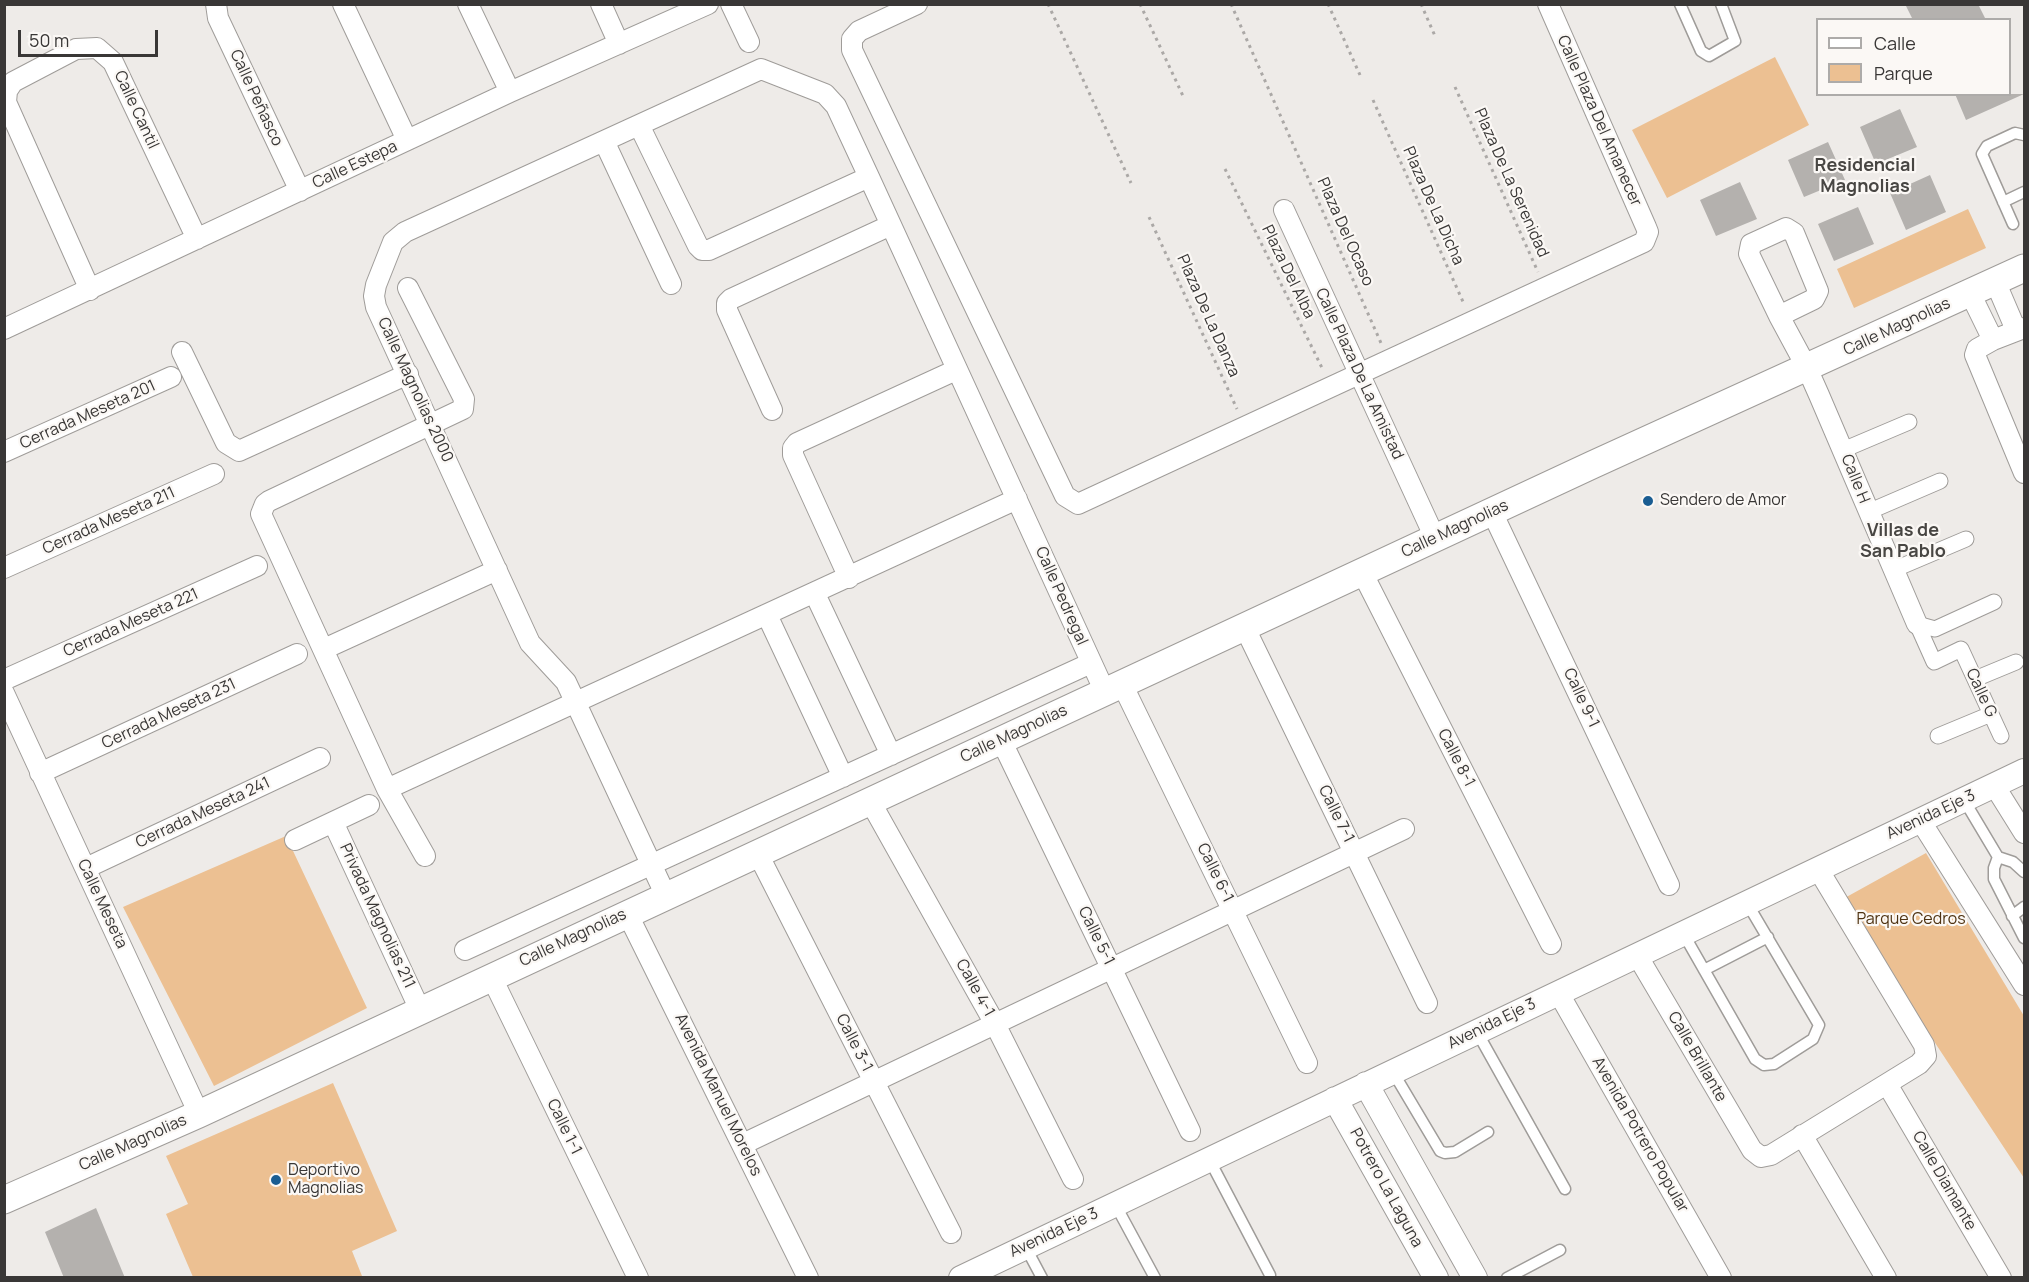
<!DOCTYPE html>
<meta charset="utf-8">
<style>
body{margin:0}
#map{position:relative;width:2029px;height:1282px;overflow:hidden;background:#eeebe8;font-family:Manrope,sans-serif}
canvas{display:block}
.frame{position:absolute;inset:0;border:6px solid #393736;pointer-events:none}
.legend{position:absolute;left:1816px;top:18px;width:195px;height:78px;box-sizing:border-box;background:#fbf8f5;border:2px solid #adaba9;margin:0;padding:8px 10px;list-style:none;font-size:18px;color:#393736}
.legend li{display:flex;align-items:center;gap:12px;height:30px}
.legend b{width:30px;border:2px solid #adaba9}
.scale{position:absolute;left:18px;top:30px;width:140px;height:27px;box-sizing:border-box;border:3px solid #393736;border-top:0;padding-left:8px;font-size:18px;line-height:21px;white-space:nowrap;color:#393736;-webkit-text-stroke:4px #fbf8f5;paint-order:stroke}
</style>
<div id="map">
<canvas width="2029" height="1282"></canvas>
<div class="frame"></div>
<ul class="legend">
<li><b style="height:8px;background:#fff"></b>Calle</li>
<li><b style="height:16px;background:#ecc092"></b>Parque</li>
</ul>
<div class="scale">50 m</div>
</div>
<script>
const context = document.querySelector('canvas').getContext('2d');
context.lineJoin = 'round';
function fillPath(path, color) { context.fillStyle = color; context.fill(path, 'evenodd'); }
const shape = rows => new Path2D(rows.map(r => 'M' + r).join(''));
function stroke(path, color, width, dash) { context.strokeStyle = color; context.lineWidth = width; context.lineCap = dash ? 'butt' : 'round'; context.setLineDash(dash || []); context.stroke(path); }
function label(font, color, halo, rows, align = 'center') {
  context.font = font + ' Manrope,sans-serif'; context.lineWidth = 4.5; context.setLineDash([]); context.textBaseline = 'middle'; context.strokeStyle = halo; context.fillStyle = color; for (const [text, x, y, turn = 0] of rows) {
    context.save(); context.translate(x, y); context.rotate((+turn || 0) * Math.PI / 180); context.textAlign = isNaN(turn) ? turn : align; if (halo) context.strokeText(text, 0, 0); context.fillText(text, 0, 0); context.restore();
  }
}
fillPath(shape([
 [1775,57,1809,125,1667,198,1632,130],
 [1968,209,1986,248,1854,308,1837,269],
 [286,836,367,1008,214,1086,123,907],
 [1926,853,2024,1016,2024,1178,1841,900],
 [333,1083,397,1231,352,1251,362,1276,359,1277,193,1277,166,1214,188,1204,166,1156]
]), '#ecc092');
fillPath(shape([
 [1905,4,1978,4,1986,20,1913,20],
 [1955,94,2024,94,1966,120],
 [1900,109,1917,147,1876,164,1860,127],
 [1828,142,1845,180,1804,197,1788,160],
 [1930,175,1946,212,1906,230,1890,193],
 [1740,182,1757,219,1716,236,1700,200],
 [1858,207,1874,244,1834,261,1818,224],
 [96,1208,125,1278,64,1278,45,1232]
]), '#b4b1ae');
const service = shape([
 [1680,4,1701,51,1709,56,1735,41,1721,4],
 [2003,202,2024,192],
 [2013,224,1982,154,1987,146,2015,133,2024,135],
 [1964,800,1998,857,2013,862,2024,872],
 [1998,857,1994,868,1994,879,2024,938],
 [2012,916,2024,907],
 [1683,933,1755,1059,1764,1065,1774,1064,1813,1039,1819,1025,1747,903],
 [1704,970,1768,937],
 [1477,1032,1565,1189],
 [1393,1072,1440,1151,1445,1153,1455,1152,1488,1132],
 [1209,1159,1270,1275],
 [1115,1204,1155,1278],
 [1025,1246,1042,1278],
 [1507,1278,1560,1250]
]);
const pedestrian = shape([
 [1843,450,1909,422],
 [1868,512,1940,481],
 [1893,570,1966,539],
 [1917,624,1934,662,1961,649,2001,736],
 [1917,624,1935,629,1994,602],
 [1975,679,2016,662],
 [1938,736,1991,714]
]);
const minor = shape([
 [216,4,218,18,300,191],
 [343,4,407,140],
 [468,4,510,92],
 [601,4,619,44],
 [731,4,749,42],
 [917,4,859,31,852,39,852,50,1065,496,1078,504,1644,242,1648,232,1646,227,1548,4],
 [639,125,698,246,702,250,709,250,869,177],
 [604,141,671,284],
 [1284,210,1435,538],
 [1995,281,2016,330],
 [408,288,464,399,463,409,269,501,265,504,261,514,387,789,425,856],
 [90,290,6,102,7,91,13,82,76,49,97,48,113,62,197,239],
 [1970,293,1993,340],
 [1779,316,1814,299,1818,291,1794,233,1786,228,1751,244,1749,254,1779,316,1807,368,1819,395,1917,624],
 [2024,328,1993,340,1977,349,1975,355,2024,473],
 [4,329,510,92,708,4],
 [182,352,226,443,239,451,408,374],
 [772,410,727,310,727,303,731,299,891,225],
 [4,452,171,377],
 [1492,512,1669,885],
 [4,568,214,474],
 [1362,572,1551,944],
 [849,578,793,455,793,448,797,443,956,370],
 [815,594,891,755],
 [767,615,843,777],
 [1244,626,1427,1003],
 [324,649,497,570],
 [4,680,257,566],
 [1122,684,1307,1063],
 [4,693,199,1114],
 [1001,740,1190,1131],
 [40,773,297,654],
 [1994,785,2024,833],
 [387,789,1017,499],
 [870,801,995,1024,1073,1179],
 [1920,820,2024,985],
 [333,822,420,1010],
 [295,840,369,805],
 [758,854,951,1233],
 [86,868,320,758],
 [666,896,566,682,530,643,376,307,374,296,376,285,393,242,405,232,761,69,825,94,836,106,869,177,1105,692],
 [627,913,808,1278],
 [465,950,1091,663],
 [1637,955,1752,1150,1761,1157,1771,1155,1919,1064,1926,1056,1924,1045,1818,869],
 [491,976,638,1278],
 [1558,992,1721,1278],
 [1887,1084,2001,1278],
 [1802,1135,1886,1278],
 [743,1144,1404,829]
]);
const tertiary = shape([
 [1366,1084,1475,1278],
 [1335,1099,1436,1278],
 [961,1278,2024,771]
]);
const secondary = shape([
 [4,1200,199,1114,1592,465,2024,268]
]);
stroke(service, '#9f9c99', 13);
stroke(pedestrian, '#9f9c99', 17);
stroke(minor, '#9f9c99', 22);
stroke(tertiary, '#9f9c99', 26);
stroke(secondary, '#9f9c99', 29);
stroke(shape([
 [1048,4,1131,183],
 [1140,4,1184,98],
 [1231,4,1381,343],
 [1328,4,1360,75],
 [1421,4,1435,36],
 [1455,87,1538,272],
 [1373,100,1464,304],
 [1225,169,1323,370],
 [1149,217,1237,409]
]), '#aba8a6', 3, [3, 4.5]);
stroke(service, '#fff', 10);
stroke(pedestrian, '#fff', 15);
stroke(minor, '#fff', 20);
stroke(tertiary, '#fff', 24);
stroke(secondary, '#fff', 27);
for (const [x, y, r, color] of [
 [1648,501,6,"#1a5d92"],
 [276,1180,6,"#1a5d92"]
]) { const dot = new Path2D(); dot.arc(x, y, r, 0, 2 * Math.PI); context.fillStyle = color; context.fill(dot); stroke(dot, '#fbf8f5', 2); }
label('16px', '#393736', '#fbf8f5', [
 ["Calle Peñasco",256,98,65],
 ["Calle Cantil",136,110,65],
 ["Calle Plaza Del Amanecer",1599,121,66],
 ["Calle Estepa",355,165,-25],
 ["Plaza De La Serenidad",1511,183,66],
 ["Plaza De La Dicha",1433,206,66],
 ["Plaza Del Ocaso",1345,232,66],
 ["Plaza Del Alba",1288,272,64],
 ["Plaza De La Danza",1208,316,66],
 ["Calle Magnolias",1897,327,-25],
 ["Calle Plaza De La Amistad",1359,374,65],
 ["Calle Magnolias 2000",415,390,65],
 ["Cerrada Meseta 201",88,415,-24],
 ["Calle H",1855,479,68],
 ["Cerrada Meseta 211",109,521,-24],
 ["Calle Magnolias",1455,529,-25],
 ["Calle Pedregal",1061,596,66],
 ["Cerrada Meseta 221",131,623,-24],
 ["Calle G",1981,693,65],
 ["Calle 9-1",1581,698,65],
 ["Cerrada Meseta 231",169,714,-25],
 ["Calle Magnolias",1014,734,-25],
 ["Calle 8-1",1456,758,63],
 ["Cerrada Meseta 241",203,813,-25],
 ["Calle 7-1",1336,814,64],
 ["Avenida Eje 3",1931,815,-25],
 ["Calle 6-1",1215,873,64],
 ["Calle Meseta",102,904,65],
 ["Privada Magnolias 211",377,916,65],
 ["Calle 5-1",1096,936,64],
 ["Calle Magnolias",573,938,-25],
 ["Calle 4-1",975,988,61],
 ["Avenida Eje 3",1492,1024,-26],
 ["Calle 3-1",854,1043,63],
 ["Calle Brillante",1697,1057,60],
 ["Avenida Manuel Morelos",718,1095,64],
 ["Calle 1-1",564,1127,64],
 ["Avenida Potrero Popular",1640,1135,60],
 ["Calle Magnolias",133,1143,-24],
 ["Calle Diamante",1944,1181,60],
 ["Potrero La Laguna",1386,1188,61],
 ["Avenida Eje 3",1054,1233,-25]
]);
label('16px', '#393736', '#fbf8f5', [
 ["Sendero de Amor",1660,501],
 ["Deportivo",288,1171],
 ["Magnolias",288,1189]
], 'left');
label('16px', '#4f3312', '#fbf8f5', [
 ["Parque Cedros",1911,920]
]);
label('bold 18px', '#484643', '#fbf8f5', [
 ["Residencial",1865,166],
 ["Magnolias",1865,187],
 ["Villas de",1903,531],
 ["San Pablo",1903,552]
]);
</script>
